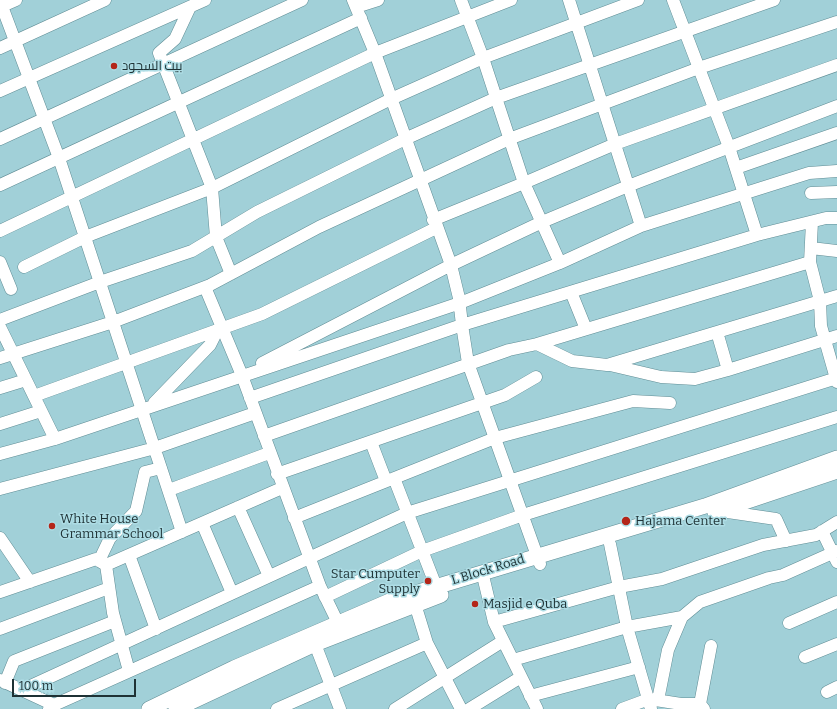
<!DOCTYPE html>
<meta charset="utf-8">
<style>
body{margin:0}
#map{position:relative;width:837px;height:709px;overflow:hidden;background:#a1d0d8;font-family:Bitter,serif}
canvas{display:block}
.scale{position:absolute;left:12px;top:679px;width:124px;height:18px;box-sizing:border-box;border:2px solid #1e3134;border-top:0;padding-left:5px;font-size:12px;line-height:14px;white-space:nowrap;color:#1e3134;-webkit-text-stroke:3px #aedde5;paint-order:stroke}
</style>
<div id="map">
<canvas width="837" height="709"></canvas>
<div class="scale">100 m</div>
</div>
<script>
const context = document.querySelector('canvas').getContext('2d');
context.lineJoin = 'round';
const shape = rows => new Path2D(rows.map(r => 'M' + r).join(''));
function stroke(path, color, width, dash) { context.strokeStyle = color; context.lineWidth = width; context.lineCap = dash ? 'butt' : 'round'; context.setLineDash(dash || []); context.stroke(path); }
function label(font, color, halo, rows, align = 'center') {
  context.font = font + ' Bitter,Cairo,serif'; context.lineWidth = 3; context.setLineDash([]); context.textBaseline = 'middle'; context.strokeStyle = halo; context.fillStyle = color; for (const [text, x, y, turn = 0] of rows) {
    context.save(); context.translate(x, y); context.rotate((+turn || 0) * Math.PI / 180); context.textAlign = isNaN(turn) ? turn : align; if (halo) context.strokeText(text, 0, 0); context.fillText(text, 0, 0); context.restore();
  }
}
const minor = shape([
 [353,0,375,53,451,265,459,298,462,325,468,363,540,564],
 [461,0,483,58,524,183,560,263],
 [569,0,641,226],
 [673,0,729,147,757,235],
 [0,1,59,158,182,532],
 [0,7,16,0],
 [190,7,175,39,159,53,212,188,216,237,231,274],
 [356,7,378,0],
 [0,48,105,0],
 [0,91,205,0],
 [0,139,302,0],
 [736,168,837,133],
 [0,185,361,18],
 [811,193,837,192],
 [433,220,524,183,615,144,837,65],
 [812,222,810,262,820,301,821,326,837,382],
 [0,231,375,53,511,0],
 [811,248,837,251],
 [0,262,11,289],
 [24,267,85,237,212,188,391,99,483,58,638,0],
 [205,287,241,373,320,586,338,623],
 [571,292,586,329],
 [0,320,100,282,192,251,257,212,405,139,496,98,774,0],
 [0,327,55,439],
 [537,344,810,262],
 [0,358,113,322,210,285,319,227,509,139,699,68,837,22],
 [262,363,451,265,542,222,628,186,837,106],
 [610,365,661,377,695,379,728,370,717,332],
 [728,370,837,336],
 [0,388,26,380],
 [34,396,262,314,436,228],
 [250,398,462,325,757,235,826,218,837,218],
 [154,403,210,345,217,331],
 [0,424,41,411],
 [264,436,509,350,537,344,572,361,607,365,837,296],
 [371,442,386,481],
 [0,454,55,439,460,303,560,263,641,226,809,173,837,171],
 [277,474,505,395,536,377],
 [394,478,439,594],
 [0,489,155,448,255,413],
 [169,490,269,453],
 [238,507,269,576],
 [721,511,776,519,786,541],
 [294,518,495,438,633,401,670,403],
 [202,523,232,593],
 [822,531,837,562],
 [0,538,30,582],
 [610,544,627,627,651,709],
 [129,555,156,629],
 [99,561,110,538,136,511,145,472,161,468],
 [484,580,494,622,537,709],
 [0,592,96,559,104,564],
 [325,597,422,551,523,515,837,417],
 [415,604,427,643,461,709],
 [494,622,619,587,662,579,763,545,816,535,837,522],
 [789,623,837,602],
 [0,629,109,588],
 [315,644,340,709],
 [805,657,837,644],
 [513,660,627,627,682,617],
 [129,671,113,613,106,565,282,488],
 [0,680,54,705],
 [5,683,14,661,115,621],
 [22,690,407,513,837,378],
 [827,692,837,687],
 [530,696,639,667],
 [658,700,668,650,682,617,700,602,769,578,783,575,837,551],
 [700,704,711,646],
 [49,709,54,705,320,586],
 [277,709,427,643],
 [395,709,503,641],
 [469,709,521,677],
 [622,709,649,699,681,704,700,704,704,709]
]);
const major = shape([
 [715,512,837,471],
 [149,709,234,668,392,600,705,506,837,458],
 [176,709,315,644,441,595]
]);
stroke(minor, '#608d95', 13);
stroke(major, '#608d95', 16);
stroke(minor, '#fff', 12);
stroke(major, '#fff', 15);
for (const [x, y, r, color] of [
 [114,66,4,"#b42519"],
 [626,521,5,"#b42519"],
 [52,526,4,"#b42519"],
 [428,581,4,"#b42519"],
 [475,604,4,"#b42519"]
]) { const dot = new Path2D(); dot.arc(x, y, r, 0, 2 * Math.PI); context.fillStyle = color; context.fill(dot); stroke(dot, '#aedde5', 1.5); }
label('13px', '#1e3134', '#aedde5', [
 ["بیت السجود",122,66],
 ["White House",60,519],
 ["Grammar School",60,534],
 ["Hajama Center",635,521],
 ["Star Cumputer",420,574,"right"],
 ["Supply",420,589,"right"],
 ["Masjid e Quba",483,604]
], 'left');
label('13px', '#1e3134', '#aedde5', [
 ["L Block Road",488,570,-17]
]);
</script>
